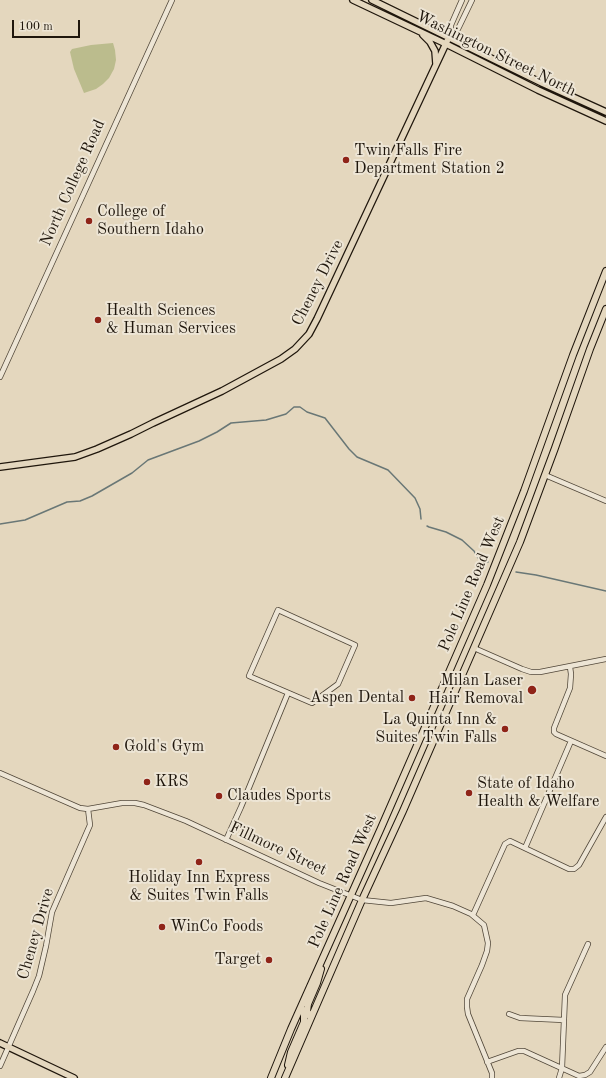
<!DOCTYPE html>
<style>
body{margin:0}
#map{position:relative;width:606px;height:1078px;overflow:hidden;background:#e4d7be;font-family:"Old Standard TT",serif}
canvas{display:block}
.scale{position:absolute;left:12px;top:20px;width:68px;height:18px;box-sizing:border-box;border:2px solid #1f160c;border-top:0;padding-left:5px;font-size:12px;line-height:14px;white-space:nowrap;color:#1f160c;-webkit-text-stroke:3px #ede5d5;paint-order:stroke}
</style>
<div id="map">
<canvas width="606" height="1078"></canvas>
<div class="scale">100 m</div>
</div>
<script>
const context = document.querySelector('canvas').getContext('2d');
context.lineJoin = 'round';
function fillPath(path, color) { context.fillStyle = color; context.fill(path, 'evenodd'); }
const shape = rows => new Path2D(rows.map(r => 'M' + r).join(''));
function stroke(path, color, width, dash) { context.strokeStyle = color; context.lineWidth = width; context.lineCap = dash ? 'butt' : 'round'; context.setLineDash(dash || []); context.stroke(path); }
function label(font, color, halo, rows, align = 'center') {
  context.font = font + ' "Old Standard TT",serif'; context.lineWidth = 4; context.setLineDash([]); context.textBaseline = 'middle'; context.strokeStyle = halo; context.fillStyle = color; for (const [text, x, y, turn = 0] of rows) {
    context.save(); context.translate(x, y); context.rotate((+turn || 0) * Math.PI / 180); context.textAlign = isNaN(turn) ? turn : align; if (halo) context.strokeText(text, 0, 0); context.fillText(text, 0, 0); context.restore();
  }
}
fillPath(shape([
 [113,43,115,50,116,60,114,69,109,78,103,84,96,89,84,93,74,69,70,52,72,49,91,45]
]), '#bbbc8d');
stroke(shape([
 [0,524,25,520,67,502,80,501,92,496,132,473,148,460,199,441,217,432,231,423,266,420,286,414,294,407,300,407,307,412,325,418,349,449,357,457,388,470,415,498,420,509,421,519],
 [427,526,429,527,446,532,462,540,474,551,478,558,488,562],
 [516,572,536,575,606,591]
]), '#697776', 1.5);
const minor = shape([
 [451,33,458,29,472,0],
 [450,36,451,33,451,25,462,0],
 [0,377,172,0],
 [545,475,606,501],
 [278,610,355,645,338,684,312,703,249,676,278,610],
 [474,648,522,669,531,672,540,672,606,659],
 [570,667,571,674,570,688,554,728,554,732,556,734,606,756],
 [0,773,80,808,88,809,122,803,135,803,144,805,186,821,319,883,362,900,391,903,426,898,453,906,471,914,484,925,488,943,487,951,482,965,467,999,467,1007,468,1014,492,1073,492,1078],
 [226,840,241,807,288,693],
 [525,848,571,741],
 [473,915,505,844,510,841,569,869,574,869,579,865,606,817],
 [509,1014,520,1018,564,1020],
 [487,1062,518,1051,524,1051,579,1076,585,1075,590,1072,606,1047],
 [0,1066,33,991,39,976,46,946,52,912,90,825,88,809],
 [559,1078,562,1068,565,995,588,944]
]);
const major = shape([
 [353,0,446,44,538,90,606,121],
 [372,0,542,83,606,112],
 [423,35,430,42,435,51,436,64],
 [0,467,75,457,97,449,131,434,153,423,222,391,281,359,295,349,309,334,317,319,449,37],
 [0,1043,74,1078]
]);
const highway = shape([
 [310,1017,307,1011,308,1004,317,983,321,969],
 [288,1065,291,1052,304,1022,304,1014,301,1007],
 [271,1078,291,1029,381,828,487,585,524,491,573,355,606,271],
 [285,1078,362,900,403,811,520,542,555,448,590,349,606,309]
]);
stroke(minor, '#504638', 6);
stroke(major, '#1f160c', 8);
stroke(highway, '#1f160c', 8);
stroke(minor, '#ede5d5', 4.5);
stroke(major, '#e4d7be', 5.5);
stroke(highway, '#e4d7be', 6);
for (const [x, y, r, color] of [
 [346,160,4,"#8f2418"],
 [89,221,4,"#8f2418"],
 [98,320,4,"#8f2418"],
 [532,690,5,"#8f2418"],
 [412,698,4,"#8f2418"],
 [505,729,4,"#8f2418"],
 [116,747,4,"#8f2418"],
 [147,782,4,"#8f2418"],
 [469,793,4,"#8f2418"],
 [219,796,4,"#8f2418"],
 [199,862,4,"#8f2418"],
 [162,927,4,"#8f2418"],
 [269,960,4,"#8f2418"]
]) { const dot = new Path2D(); dot.arc(x, y, r, 0, 2 * Math.PI); context.fillStyle = color; context.fill(dot); stroke(dot, '#ede5d5', 1.5); }
label('16px', '#1f160c', '#ede5d5', [
 ["Washington Street North",496,54,26],
 ["North College Road",73,183,-66],
 ["Cheney Drive",318,283,-63],
 ["Pole Line Road West",472,584,-67],
 ["Fillmore Street",278,849,25],
 ["Pole Line Road West",343,881,-66],
 ["Cheney Drive",36,934,-74]
]);
label('16px', '#1f160c', '#ede5d5', [
 ["Twin Falls Fire",354,151],
 ["Department Station 2",354,169],
 ["College of",97,212],
 ["Southern Idaho",97,230],
 ["Health Sciences",106,311],
 ["& Human Services",106,329],
 ["Milan Laser",523,681,"right"],
 ["Hair Removal",523,699,"right"],
 ["Aspen Dental",404,698,"right"],
 ["La Quinta Inn &",497,720,"right"],
 ["Suites Twin Falls",497,738,"right"],
 ["Gold's Gym",124,747],
 ["KRS",155,782],
 ["State of Idaho",477,784],
 ["Health & Welfare",477,802],
 ["Claudes Sports",227,796],
 ["Holiday Inn Express",199,878,"center"],
 ["& Suites Twin Falls",199,896,"center"],
 ["WinCo Foods",170,927],
 ["Target",261,960,"right"]
], 'left');
</script>
